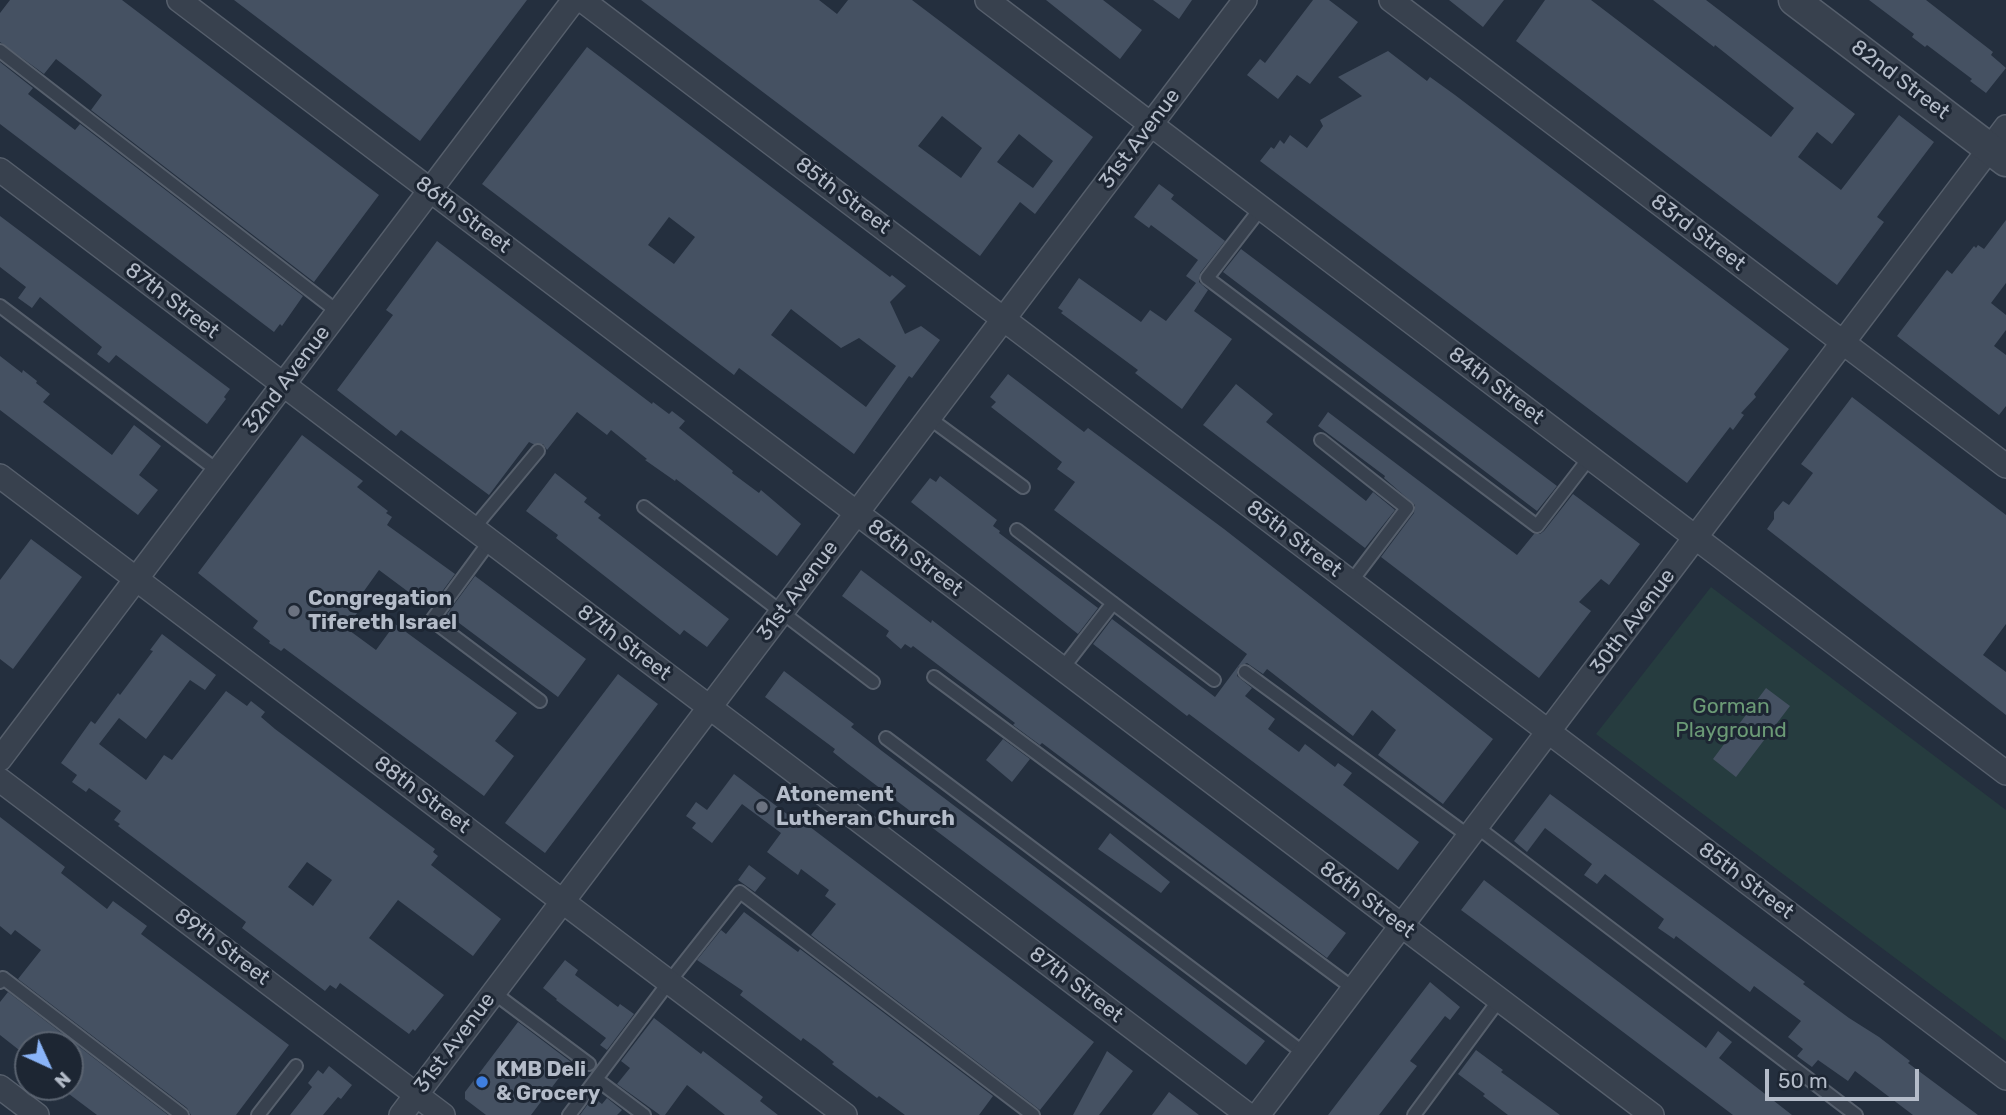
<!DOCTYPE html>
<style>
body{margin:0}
#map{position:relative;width:2006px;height:1115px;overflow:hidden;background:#242f3e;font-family:Rubik,sans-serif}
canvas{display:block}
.north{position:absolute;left:14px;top:1031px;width:70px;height:70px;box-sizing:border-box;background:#1d2633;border:2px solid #59626f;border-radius:50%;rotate:135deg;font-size:19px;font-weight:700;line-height:28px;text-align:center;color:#b4bcc9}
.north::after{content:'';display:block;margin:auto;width:24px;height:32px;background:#8ab4f8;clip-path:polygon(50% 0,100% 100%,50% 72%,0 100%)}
.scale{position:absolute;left:1765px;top:1069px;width:154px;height:32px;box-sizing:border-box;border:4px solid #b4bcc9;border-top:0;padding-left:9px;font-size:21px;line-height:24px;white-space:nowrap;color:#b4bcc9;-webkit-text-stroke:5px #1d2633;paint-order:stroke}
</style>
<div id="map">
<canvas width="2006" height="1115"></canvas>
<div class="north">N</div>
<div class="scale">50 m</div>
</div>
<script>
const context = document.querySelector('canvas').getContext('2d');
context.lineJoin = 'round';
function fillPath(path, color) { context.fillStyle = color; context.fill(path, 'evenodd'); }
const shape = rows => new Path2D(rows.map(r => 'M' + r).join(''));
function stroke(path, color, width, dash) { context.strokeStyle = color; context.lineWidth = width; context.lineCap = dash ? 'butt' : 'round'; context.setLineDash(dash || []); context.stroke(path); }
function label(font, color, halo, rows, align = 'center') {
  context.font = font + ' Rubik,sans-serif'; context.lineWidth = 6; context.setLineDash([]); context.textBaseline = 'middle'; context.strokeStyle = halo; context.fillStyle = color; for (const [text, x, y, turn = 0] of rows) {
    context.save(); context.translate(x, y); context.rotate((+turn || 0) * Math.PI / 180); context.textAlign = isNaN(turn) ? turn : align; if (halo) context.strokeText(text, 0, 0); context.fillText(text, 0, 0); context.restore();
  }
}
fillPath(shape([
 [1711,587,2006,810,2006,1041,1596,734]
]), '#263c3f');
fillPath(shape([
 [10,0,122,0,379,195,314,282,91,110,102,95,82,79,56,59,44,74,0,42,0,13],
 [234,0,527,0,420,141],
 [641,0,819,0,837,14,848,0,912,0,1093,137,1035,214,1020,202,980,256],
 [942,116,982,148,961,178,918,146],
 [1019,134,1053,161,1033,188,997,162],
 [1046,0,1103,0,1142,30,1120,59],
 [1153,0,1192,0,1179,19],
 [1313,0,1329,0,1358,22,1310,84,1297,75,1278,99,1247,75,1260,59,1265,63],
 [1449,0,1504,0,1483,27],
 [1545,0,1591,0,1771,137,1794,108,1715,45,1714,47,1653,0,1706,0,1855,114,1832,144,1817,132,1798,157,1841,190,1899,115,1934,142,1877,217,1884,222,1837,285,1516,41],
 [1869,0,1926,0,1993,52,1991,55,2006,68,1986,93,1970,81,1972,79,1927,45,1925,47,1912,37,1914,34],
 [587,47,890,277,892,275,906,286,890,302,905,334,921,326,940,340,912,378,909,376,854,454,739,368,734,375,482,184],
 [669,217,695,237,674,264,648,245],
 [791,309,841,348,859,338,896,366,866,407,771,335],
 [1388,51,1427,81,1430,77,1455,95,1789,349,1754,394,1756,397,1741,413,1744,415,1733,430,1730,427,1687,483,1260,161,1271,147,1274,149,1280,140,1284,144,1290,135,1307,148,1323,126,1320,120,1362,96,1338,77],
 [0,62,33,88,28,94,75,130,80,124,303,296,282,326,280,324,274,332,0,124],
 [1159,184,1174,195,1171,199,1225,241,1200,273,1199,282,1208,290,1194,311,1232,339,1182,409,1135,373,1138,370,1061,313,1063,311,1058,308,1079,278,1141,322,1150,310,1166,321,1196,283,1186,276,1198,260,1151,225,1149,228,1134,217],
 [0,216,230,389,224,397,226,399,207,424,116,355,109,363,97,354,102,347,40,297,32,308,18,298,26,287,0,267],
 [2006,220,2006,283,1991,303,2006,315,2006,330,1994,346,2006,355,2006,406,1999,415,1897,336,1947,270,1952,274,1974,246,1976,248,1978,245,1984,249],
 [437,241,652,404,653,402,669,414,672,411,685,421,679,428,733,471,732,473,759,493,761,490,801,524,777,556,676,479,675,481,645,460,647,459,611,430,607,435,577,412,547,450,543,444,533,444,529,442,489,495,401,430,396,436,337,390,393,315,386,310],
 [1241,249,1557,486,1537,511,1223,272],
 [0,356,22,373,23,370,37,381,36,383,50,394,43,402,112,455,134,425,161,446,139,475,158,490,138,515,0,410],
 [1008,374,1084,432,1088,428,1224,529,1493,739,1443,804,1378,755,1396,730,1372,710,1353,736,1267,669,1263,674,1247,663,1238,667,1237,676,1252,688,1245,696,1275,719,1268,729,1299,752,1305,744,1335,767,1338,763,1352,773,1343,785,1419,842,1398,870,1189,714,1187,716,1093,644,1112,619,1215,697,1247,654,1054,510,1075,482,1057,469,1062,462,991,407,996,402,990,397],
 [1236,384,1273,414,1266,422,1366,501,1373,492,1395,510,1365,548,1203,425],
 [1852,397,2006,515,2006,624,1983,655,2006,672,2006,715,1767,529,1774,519,1774,512,1783,501,1789,505,1813,473,1801,464],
 [1328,412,1517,555,1534,534,1540,534,1544,531,1573,494,1640,544,1609,585,1601,579,1579,602,1591,611,1539,678,1381,557,1414,513,1415,505,1384,478,1385,476,1318,426],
 [302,435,363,481,357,487,388,511,386,513,392,517,387,525,455,574,430,608,379,570,354,605,360,609,346,628,376,650,395,624,517,713,495,741,514,756,484,796,284,648,281,651,269,643,270,641,253,628,258,621,198,573],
 [555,473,587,498,584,502,601,515,598,518,729,619,707,647,684,630,680,635,556,538,558,535,526,511],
 [940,476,997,520,993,526,1000,531,999,533,1098,608,1078,634,911,502,930,478,936,482],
 [31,539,82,577,13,669,0,659,0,580],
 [861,570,931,623,932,620,954,637,1346,933,1327,958,1042,743,1040,745,1013,725,1015,723,913,646,911,648,905,644,901,649,894,643,886,636,889,631,842,596],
 [475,576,586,659,558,697,447,614],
 [162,634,216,675,205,690,190,680,146,739,119,718,99,744,146,780,164,755,172,760,226,691,247,706,251,701,265,712,261,717,275,729,435,849,433,852,438,856,431,865,501,919,473,956,398,900,369,938,444,995,415,1031,413,1029,409,1034,340,983,336,989,330,985,325,991,242,928,246,922,118,826,120,824,114,820,121,811,89,788,86,792,72,782,77,775,61,763,91,721,95,724,118,693,120,695,153,651,150,650],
 [307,862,332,880,313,906,288,887],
 [784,671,854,724,851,727,882,751,1265,1041,1246,1065,848,764,833,752,835,749,765,697],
 [618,674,658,704,545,853,505,823],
 [1766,688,1790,706,1736,777,1713,759],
 [1003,739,1030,759,1012,782,986,760],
 [734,774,787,814,789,811,1094,1042,1040,1110,811,935,836,904,825,896,829,890,801,869,798,875,767,852,781,833,742,804,712,843,692,828,696,823,686,816,696,802,707,810],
 [1550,794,1805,982,1803,984,1849,1018,1879,1037,1910,1061,1908,1063,1978,1115,1913,1115,1855,1071,1848,1081,1818,1060,1812,1067,1797,1056,1803,1049,1788,1037,1801,1021,1754,986,1750,992,1676,936,1674,939,1658,928,1664,919,1605,874,1597,884,1584,875,1592,864,1545,828,1527,852,1514,841],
 [0,817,65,867,61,873,107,909,113,901,147,926,141,934,289,1045,236,1115,191,1115,187,1108,18,979,41,950,15,930,11,935,0,926],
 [1110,833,1170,882,1161,893,1098,849],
 [749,865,766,878,755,892,738,880],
 [1484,880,1706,1048,1718,1031,1732,1042,1719,1058,1792,1115,1733,1115,1480,924,1461,910],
 [744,912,798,952,800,949,993,1096,979,1115,905,1115,879,1096,877,1098,832,1064,834,1062,818,1049,803,1038,801,1041,740,995,743,991,697,960,721,930,726,934],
 [565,960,578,970,575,975,618,1007,620,1004,634,1014,607,1050,600,1045,606,1038,556,1000,557,999,543,988],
 [1430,982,1460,1007,1450,1020,1445,1016,1410,1061,1417,1066,1379,1115,1328,1115],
 [8,992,168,1115,97,1115,65,1091,70,1087,70,1045,28,1045,28,1057,0,1035,0,1002],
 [654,1018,701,1054,703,1051,763,1097,760,1101,778,1115,725,1115,687,1085,665,1115,660,1115,617,1084,630,1068,621,1061],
 [518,1022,571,1062,531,1115,486,1115,465,1099,465,1092],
 [1476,1050,1503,1070,1501,1072,1560,1115,1508,1115,1483,1096,1485,1094,1458,1074],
 [1107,1051,1133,1071,1099,1115,1073,1115],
 [329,1066,352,1085,341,1099,338,1097,323,1115,290,1115,312,1087,308,1083,318,1070,323,1074],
 [1169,1092,1199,1115,1152,1115],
 [593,1097,602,1104,607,1098,622,1110,617,1115,580,1115]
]), '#455162');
const service = shape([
 [0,51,338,312],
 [1261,208,1207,278,1537,526,1590,457],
 [0,306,218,471],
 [929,418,1023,487],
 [1321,440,1407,508,1351,582],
 [644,507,873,682],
 [473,529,538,451],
 [1017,530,1214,680],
 [490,541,432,620,540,701],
 [1062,669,1113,603],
 [1245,672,1470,837],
 [934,677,1354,989],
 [886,738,1305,1054],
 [1477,827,1856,1115],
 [0,982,3,978,182,1115],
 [494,993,589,1064],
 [596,1079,644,1115],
 [258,1115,296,1066],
 [569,1115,669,982,740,892,1033,1115],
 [1414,1115,1499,1000]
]);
const minor = shape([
 [179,0,1652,1115],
 [582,0,2006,1078],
 [987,0,2006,773],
 [1391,0,2006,466],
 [0,170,1248,1115],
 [0,476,845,1115],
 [0,759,574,0],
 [0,780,443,1115],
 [0,1087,37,1115],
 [401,1115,1245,0],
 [1258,1115,2006,127]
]);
const tertiary = shape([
 [1794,0,2006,161]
]);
stroke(service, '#565f6c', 16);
stroke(minor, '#565f6c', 26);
stroke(tertiary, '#565f6c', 33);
stroke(service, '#38414e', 12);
stroke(minor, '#38414e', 23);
stroke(tertiary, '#38414e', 30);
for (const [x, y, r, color] of [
 [294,611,7,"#6b7280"],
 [762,807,7,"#6b7280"],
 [482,1082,7,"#3f7fe0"]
]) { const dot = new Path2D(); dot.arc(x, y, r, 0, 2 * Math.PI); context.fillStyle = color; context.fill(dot); stroke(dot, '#1d2633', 2.5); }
label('21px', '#b4bcc9', '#1d2633', [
 ["82nd Street",1900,80,37],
 ["31st Avenue",1140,139,-53],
 ["85th Street",843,196,37],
 ["86th Street",463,215,37],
 ["83rd Street",1698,233,37],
 ["87th Street",172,301,37],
 ["32nd Avenue",287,380,-53],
 ["84th Street",1496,386,37],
 ["85th Street",1294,539,37],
 ["86th Street",915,558,37],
 ["31st Avenue",798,591,-53],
 ["30th Avenue",1633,622,-53],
 ["87th Street",624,643,37],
 ["88th Street",422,795,37],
 ["85th Street",1746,881,37],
 ["86th Street",1367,900,37],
 ["89th Street",222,947,37],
 ["87th Street",1076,985,37],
 ["31st Avenue",455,1043,-53]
]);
label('bold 21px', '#b4bcc9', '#1d2633', [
 ["Congregation",308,599],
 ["Tifereth Israel",308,623],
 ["Atonement",776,795],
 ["Lutheran Church",776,819],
 ["KMB Deli",496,1070],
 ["& Grocery",496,1094]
], 'left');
label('21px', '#6b9a76', '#1d2633', [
 ["Gorman",1731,707],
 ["Playground",1731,731]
]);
</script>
